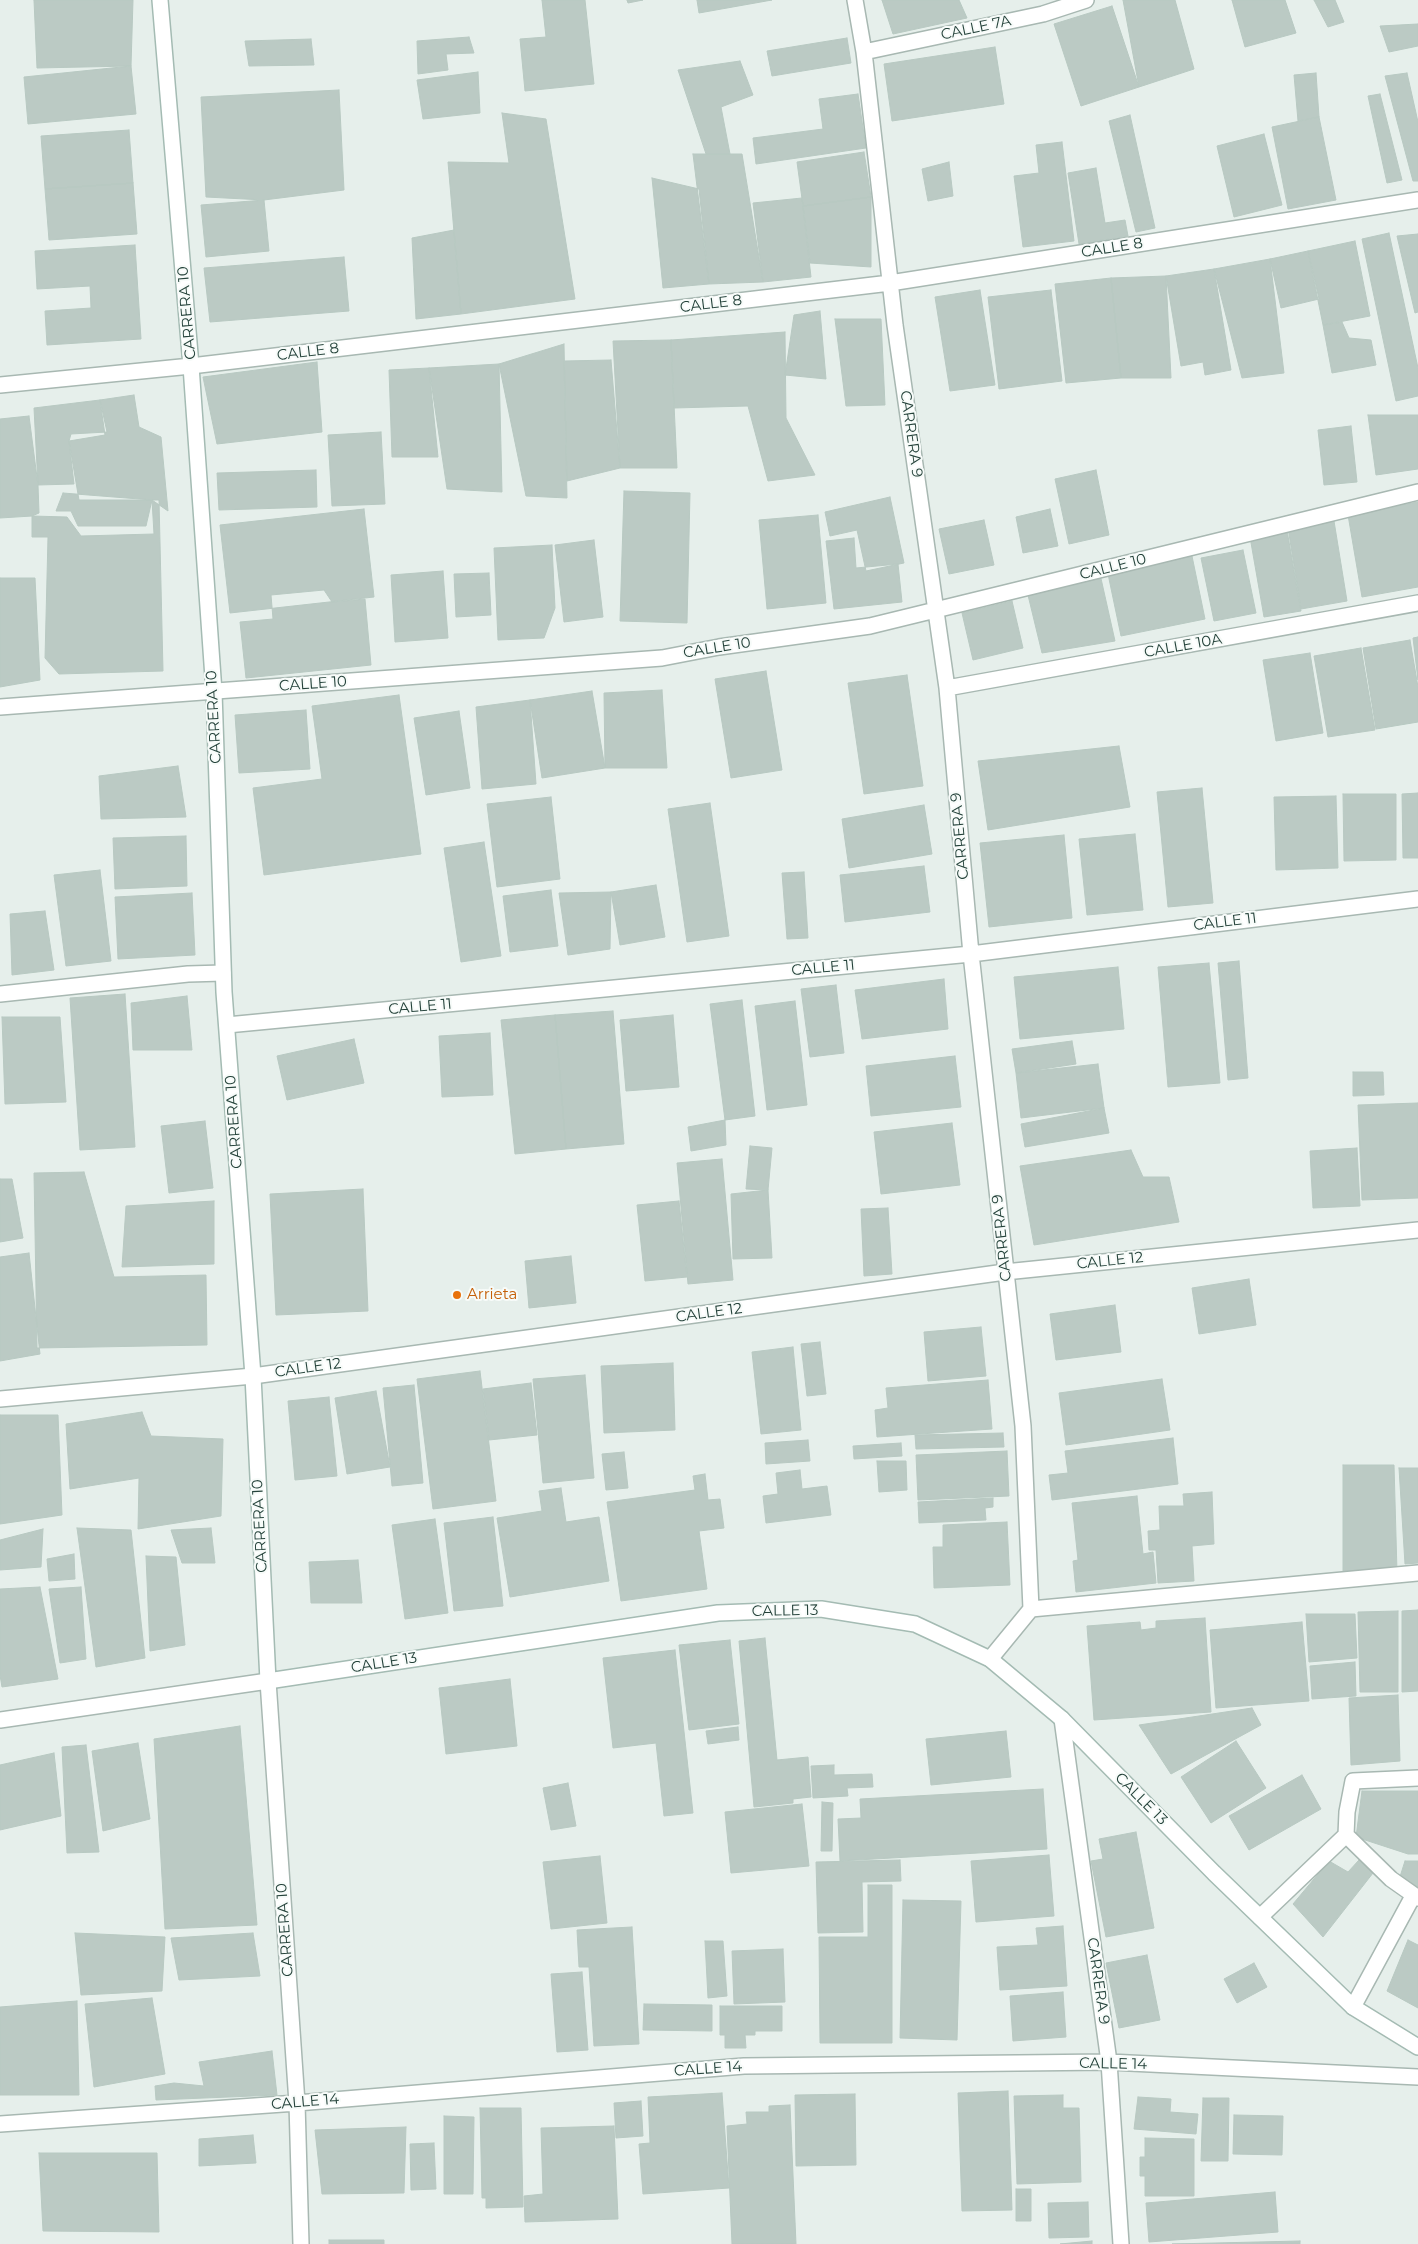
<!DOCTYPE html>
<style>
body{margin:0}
canvas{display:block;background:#e6efeb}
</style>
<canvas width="1418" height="2244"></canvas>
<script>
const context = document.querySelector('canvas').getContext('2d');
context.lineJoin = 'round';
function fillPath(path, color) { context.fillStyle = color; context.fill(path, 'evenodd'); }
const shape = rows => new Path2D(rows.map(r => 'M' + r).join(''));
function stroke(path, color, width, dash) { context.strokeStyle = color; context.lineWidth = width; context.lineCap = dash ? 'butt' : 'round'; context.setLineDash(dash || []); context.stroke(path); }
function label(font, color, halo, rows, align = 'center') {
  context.font = font + ' Montserrat,sans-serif'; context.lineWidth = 4; context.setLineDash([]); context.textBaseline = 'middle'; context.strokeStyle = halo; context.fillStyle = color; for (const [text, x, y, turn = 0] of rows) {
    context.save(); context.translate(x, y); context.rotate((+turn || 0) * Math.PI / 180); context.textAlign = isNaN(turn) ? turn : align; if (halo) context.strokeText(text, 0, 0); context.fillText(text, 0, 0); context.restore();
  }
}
const building = shape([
 [34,0,133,0,131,66,37,68,34,0],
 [542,0,585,0,594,84,525,91,520,39,546,37,542,0],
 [627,0,643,0,628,3,627,0],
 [697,0,772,0,699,13,697,0],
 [882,0,959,0,967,18,893,34,882,0],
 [1123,0,1175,0,1194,69,1139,87,1123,0],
 [1232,0,1285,0,1296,33,1245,47,1232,0],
 [1314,0,1335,0,1344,22,1328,27,1314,0],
 [1112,6,1139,87,1081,106,1054,24,1112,6],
 [1418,24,1418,46,1389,52,1380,26,1418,24],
 [469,37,474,53,446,54,448,70,418,74,417,41,469,37],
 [847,38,851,63,772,76,767,51,847,38],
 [311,39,314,65,249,66,245,41,311,39],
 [995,47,1004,104,892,121,884,64,995,47],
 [740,61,753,95,721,107,730,154,706,154,678,70,740,61],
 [131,66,136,114,28,124,24,77,131,66],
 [478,72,480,113,423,119,417,80,478,72],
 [1316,73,1319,117,1298,121,1294,75,1316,73],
 [1407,73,1418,122,1418,181,1413,181,1385,76,1407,73],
 [339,90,344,190,264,200,206,197,201,97,339,90],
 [858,94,866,148,756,164,753,138,823,129,819,99,858,94],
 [1380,94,1402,180,1387,183,1368,96,1380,94],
 [502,113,546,119,575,299,461,314,448,162,509,163,502,113],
 [1130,115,1155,228,1136,232,1109,121,1130,115],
 [1319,117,1336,200,1288,209,1272,127,1319,117],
 [129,130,133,183,45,189,41,136,129,130],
 [1264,134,1282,205,1234,217,1217,146,1264,134],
 [1062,142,1074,241,1023,247,1014,176,1039,173,1036,145,1062,142],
 [864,152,871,197,803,206,797,162,864,152],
 [693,154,742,154,763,282,709,284,693,154],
 [949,162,953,196,928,201,922,169,949,162],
 [1096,168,1105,223,1125,220,1128,236,1079,244,1068,173,1096,168],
 [652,178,699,189,709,284,663,288,652,178],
 [133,183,137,234,49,240,45,189,133,183],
 [871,197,871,267,810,263,803,206,871,197],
 [802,198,811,277,763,282,753,203,802,198],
 [264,200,269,251,206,257,201,205,264,200],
 [454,230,461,314,416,319,412,238,454,230],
 [1389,233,1418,368,1418,396,1396,401,1362,239,1389,233],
 [1418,234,1418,312,1415,313,1397,236,1418,234],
 [1355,241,1370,316,1323,325,1308,251,1355,241],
 [135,245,141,339,47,345,45,311,91,308,90,286,37,289,35,251,135,245],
 [1308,251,1319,299,1281,308,1270,259,1308,251],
 [344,257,349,311,210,322,204,268,344,257],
 [1270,259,1284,373,1242,378,1214,269,1270,259],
 [1214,269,1231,370,1205,375,1203,362,1181,366,1166,276,1214,269],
 [1166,276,1171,378,1121,378,1111,278,1166,276],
 [1111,278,1121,378,1066,383,1055,284,1111,278],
 [980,290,995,385,950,391,935,297,980,290],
 [1051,290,1062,381,999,389,988,297,1051,290],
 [820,311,826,379,785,375,794,315,820,311],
 [835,319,881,319,885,405,846,406,835,319],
 [1342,322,1349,338,1371,340,1376,365,1332,373,1323,325,1342,322],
 [785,332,786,418,815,475,768,481,748,406,674,408,671,340,785,332],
 [671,340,677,468,620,468,613,341,671,340],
 [564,344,567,498,526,496,499,364,564,344],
 [611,360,620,468,567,481,564,361,611,360],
 [317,362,322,432,217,444,203,377,317,362],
 [499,364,502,492,447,489,429,368,499,364],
 [429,368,438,457,392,457,389,370,429,368],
 [134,395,139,427,161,437,168,511,152,500,79,500,69,441,105,435,100,400,134,395],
 [100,400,107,432,71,434,69,441,74,484,38,485,34,408,100,400],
 [1368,415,1418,415,1418,469,1376,475,1368,415],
 [29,416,38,485,39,513,32,516,0,518,0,419,29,416],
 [1351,426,1357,482,1324,485,1318,430,1351,426],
 [381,432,385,504,332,506,328,435,381,432],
 [316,470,317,507,219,510,217,473,316,470],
 [1096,470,1109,535,1069,544,1055,479,1096,470],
 [624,491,690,493,687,623,620,621,624,491],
 [63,493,152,500,146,526,78,526,71,511,56,511,63,493],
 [890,497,904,563,866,571,857,530,830,536,825,512,890,497],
 [152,500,159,500,163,671,59,674,45,658,48,537,32,537,32,516,67,517,81,536,154,534,152,500],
 [1418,502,1418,587,1362,597,1348,515,1418,502],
 [364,509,374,597,230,613,220,525,364,509],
 [1050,509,1058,546,1023,553,1016,517,1050,509],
 [818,515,826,603,767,609,759,520,818,515],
 [984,520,994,565,949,574,939,529,984,520],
 [1334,521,1347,601,1301,609,1288,528,1334,521],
 [1287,530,1301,611,1264,617,1250,537,1287,530],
 [854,538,856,568,898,564,902,602,834,609,826,541,854,538],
 [594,540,603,617,564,622,555,545,594,540],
 [552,545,555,608,544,638,498,640,494,548,552,545],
 [1243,550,1256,613,1214,621,1201,558,1243,550],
 [1192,556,1205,619,1121,636,1108,574,1192,556],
 [443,571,448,638,395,642,391,575,443,571],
 [489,573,491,615,456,617,454,574,489,573],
 [1100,574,1115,641,1042,653,1027,591,1100,574],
 [0,578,35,578,40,680,0,687,0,578],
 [324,590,332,602,365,599,371,665,246,678,240,622,273,619,271,595,324,590],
 [1012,601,1023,648,973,660,962,613,1012,601],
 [1418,637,1418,680,1413,638,1418,637],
 [1410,640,1418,687,1418,722,1376,729,1363,648,1410,640],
 [1361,648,1375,730,1328,737,1314,656,1361,648],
 [1310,653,1323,733,1276,741,1263,660,1310,653],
 [766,671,782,770,731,778,715,679,766,671],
 [907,675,923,786,864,794,848,683,907,675],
 [662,690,667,768,605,768,604,693,662,690],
 [592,691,605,768,542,778,530,700,592,691],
 [399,695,421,854,264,875,253,788,322,779,312,706,399,695],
 [530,700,536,784,482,789,476,707,530,700],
 [306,710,310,769,239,773,235,715,306,710],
 [459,711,470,788,426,795,414,718,459,711],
 [1119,746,1130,807,988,830,978,761,1119,746],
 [178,766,186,817,101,819,99,776,178,766],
 [1202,788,1213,903,1168,907,1157,792,1202,788],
 [1418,793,1418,858,1403,858,1402,794,1418,793],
 [1343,794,1396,794,1396,860,1344,861,1343,794],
 [1336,796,1338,868,1276,870,1274,797,1336,796],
 [551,797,560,879,497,887,487,804,551,797],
 [710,803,729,936,687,942,668,809,710,803],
 [924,805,932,854,849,868,842,819,924,805],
 [1135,834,1143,910,1087,915,1079,839,1135,834],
 [1064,835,1072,918,989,927,980,843,1064,835],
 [186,836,187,886,115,889,113,838,186,836],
 [484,842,501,956,461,962,444,848,484,842],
 [924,866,930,912,845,922,840,875,924,866],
 [100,870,111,961,66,966,54,875,100,870],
 [804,872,808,938,787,939,782,873,804,872],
 [656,885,665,937,620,945,611,892,656,885],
 [551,890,558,946,510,952,503,896,551,890],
 [611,892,610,949,568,955,559,893,611,892],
 [192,893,195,955,118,959,115,897,192,893],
 [45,911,54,970,12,975,10,914,45,911],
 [1239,961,1248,1078,1228,1080,1218,963,1239,961],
 [1209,963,1220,1083,1168,1087,1158,967,1209,963],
 [1118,967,1124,1029,1020,1039,1014,977,1118,967],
 [944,979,948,1029,862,1039,855,990,944,979],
 [836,985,844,1053,810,1057,801,989,836,985],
 [125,994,135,1147,80,1150,70,998,125,994],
 [187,996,192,1050,133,1050,131,1003,187,996],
 [742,1000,755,1116,725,1120,710,1004,742,1000],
 [795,1001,807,1105,767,1110,755,1006,795,1001],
 [613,1011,624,1144,566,1149,555,1015,613,1011],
 [555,1015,566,1149,515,1154,501,1020,555,1015],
 [673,1015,679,1087,626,1091,620,1020,673,1015],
 [2,1017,60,1017,66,1102,5,1104,2,1017],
 [490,1033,493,1095,442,1097,439,1036,490,1033],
 [354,1039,364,1083,287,1100,277,1056,354,1039],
 [1072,1041,1076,1064,1016,1073,1012,1049,1072,1041],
 [955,1056,961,1107,871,1116,866,1066,955,1056],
 [1098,1064,1104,1108,1021,1118,1016,1073,1098,1064],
 [1353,1072,1383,1072,1384,1095,1353,1096,1353,1072],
 [1418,1103,1418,1198,1362,1200,1358,1105,1418,1103],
 [1104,1108,1109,1133,1025,1147,1021,1124,1104,1108],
 [725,1120,726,1145,691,1151,688,1127,725,1120],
 [205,1121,213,1188,169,1193,161,1126,205,1121],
 [952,1123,960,1185,881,1194,874,1132,952,1123],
 [750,1146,772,1148,768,1190,746,1189,750,1146],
 [1357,1148,1360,1206,1313,1208,1310,1151,1357,1148],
 [1131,1150,1143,1177,1169,1177,1179,1222,1034,1245,1020,1166,1131,1150],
 [722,1159,733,1280,688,1284,677,1163,722,1159],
 [84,1172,114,1277,206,1275,207,1345,37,1348,34,1173,84,1172],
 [0,1179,12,1179,23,1238,0,1242,0,1179],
 [363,1189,368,1311,276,1315,270,1194,363,1189],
 [768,1190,772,1258,733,1259,731,1194,768,1190],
 [214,1201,214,1264,122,1267,126,1206,214,1201],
 [679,1201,687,1277,645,1281,637,1205,679,1201],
 [888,1208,892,1274,864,1276,861,1209,888,1208],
 [29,1253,40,1354,0,1361,0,1257,29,1253],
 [571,1256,576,1303,529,1308,525,1261,571,1256],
 [1249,1279,1256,1325,1199,1334,1192,1288,1249,1279],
 [1115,1305,1121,1352,1056,1360,1050,1314,1115,1305],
 [981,1327,986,1376,928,1381,924,1332,981,1327],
 [820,1342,826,1394,807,1396,801,1344,820,1342],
 [793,1347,801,1430,761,1434,752,1352,793,1347],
 [673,1363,675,1430,604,1433,601,1366,673,1363],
 [480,1371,496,1501,433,1509,417,1379,480,1371],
 [585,1375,594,1478,543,1483,533,1379,585,1375],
 [1162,1379,1170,1430,1066,1445,1059,1393,1162,1379],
 [988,1380,992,1429,877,1437,875,1410,888,1408,886,1388,988,1380],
 [531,1383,537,1435,489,1440,483,1389,531,1383],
 [414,1385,423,1483,392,1486,383,1388,414,1385],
 [376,1391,390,1467,347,1474,335,1398,376,1391],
 [329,1397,337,1476,295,1480,288,1401,329,1397],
 [142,1412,151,1436,223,1439,221,1516,138,1529,139,1478,70,1489,66,1424,142,1412],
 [0,1415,58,1415,62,1515,0,1524,0,1415],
 [1003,1433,1004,1447,916,1449,915,1435,1003,1433],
 [1173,1438,1178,1484,1052,1500,1049,1475,1068,1473,1065,1451,1173,1438],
 [808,1440,810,1461,766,1464,765,1443,808,1440],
 [901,1443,902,1456,854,1459,853,1446,901,1443],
 [1007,1451,1009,1496,918,1500,916,1455,1007,1451],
 [624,1452,628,1488,606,1490,602,1454,624,1452],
 [877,1461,906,1461,907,1490,879,1492,877,1461],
 [1343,1465,1394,1465,1397,1572,1343,1572,1343,1465],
 [1399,1468,1418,1468,1418,1563,1405,1564,1399,1468],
 [800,1470,802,1489,827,1486,831,1515,766,1523,763,1496,778,1494,776,1473,800,1470],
 [705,1474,708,1500,720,1499,724,1528,699,1531,707,1589,621,1601,607,1502,695,1490,693,1476,705,1474],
 [561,1488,566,1522,599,1517,609,1581,510,1597,497,1518,542,1511,539,1491,561,1488],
 [1212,1492,1214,1544,1192,1546,1194,1581,1158,1583,1156,1550,1149,1550,1148,1531,1160,1530,1159,1506,1184,1506,1183,1494,1212,1492],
 [1137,1496,1143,1554,1153,1552,1156,1583,1076,1592,1073,1561,1078,1560,1072,1503,1137,1496],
 [993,1498,993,1507,985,1508,986,1520,919,1523,918,1502,993,1498],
 [493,1517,503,1606,454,1611,444,1523,493,1517],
 [435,1519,448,1613,405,1619,392,1525,435,1519],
 [1007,1522,1010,1585,934,1588,933,1547,943,1547,943,1525,1007,1522],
 [77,1528,131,1530,145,1658,96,1667,77,1528],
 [211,1528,215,1563,182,1563,171,1530,211,1528],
 [43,1529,41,1567,0,1570,0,1540,43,1529],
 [74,1554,75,1579,49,1581,47,1559,74,1554],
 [146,1556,176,1557,185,1645,150,1651,146,1556],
 [358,1560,362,1603,311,1603,309,1562,358,1560],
 [40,1587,58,1679,2,1687,0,1675,0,1589,40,1587],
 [81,1587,86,1659,60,1663,49,1589,81,1587],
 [1418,1610,1418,1691,1402,1692,1402,1611,1418,1610],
 [1398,1611,1398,1692,1360,1692,1358,1612,1398,1611],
 [1306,1614,1355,1614,1357,1658,1309,1662,1306,1614],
 [1205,1618,1211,1712,1094,1720,1087,1626,1140,1622,1141,1630,1156,1628,1156,1621,1205,1618],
 [1302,1622,1309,1701,1216,1708,1210,1630,1302,1622],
 [765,1638,777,1760,808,1757,811,1797,793,1799,793,1803,754,1807,739,1641,765,1638],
 [730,1640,739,1724,689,1730,679,1645,730,1640],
 [675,1650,693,1813,664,1816,656,1743,613,1748,603,1658,675,1650],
 [1355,1662,1356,1696,1312,1699,1310,1666,1355,1662],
 [510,1679,517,1746,446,1754,439,1688,510,1679],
 [1398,1695,1400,1761,1351,1765,1349,1698,1398,1695],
 [1252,1708,1261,1725,1171,1774,1139,1725,1252,1708],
 [240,1726,257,1925,165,1929,154,1739,240,1726],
 [738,1727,739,1740,708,1744,706,1731,738,1727],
 [1006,1731,1011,1777,931,1785,926,1739,1006,1731],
 [1236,1741,1266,1788,1211,1823,1181,1777,1236,1741],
 [138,1743,150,1819,103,1831,92,1751,138,1743],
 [86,1745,99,1852,67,1853,62,1747,86,1745],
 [54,1753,61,1816,0,1830,0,1765,54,1753],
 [834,1765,834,1775,872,1774,873,1787,847,1788,848,1796,813,1798,811,1766,834,1765],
 [1302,1775,1321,1809,1249,1850,1229,1816,1302,1775],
 [568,1783,576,1826,551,1830,543,1788,568,1783],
 [1043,1789,1047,1849,840,1861,838,1819,861,1818,860,1799,1043,1789],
 [1362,1791,1418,1791,1418,1854,1408,1854,1356,1837,1362,1791],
 [822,1802,833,1803,832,1851,821,1851,822,1802],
 [802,1804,809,1866,731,1873,725,1812,802,1804],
 [1136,1832,1154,1928,1106,1937,1091,1861,1103,1859,1099,1839,1136,1832],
 [1049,1855,1054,1916,976,1922,971,1861,1049,1855],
 [600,1856,607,1923,551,1929,543,1862,600,1856],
 [900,1860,901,1881,862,1882,863,1932,818,1933,816,1862,900,1860],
 [1359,1860,1373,1873,1323,1937,1293,1904,1329,1861,1348,1872,1359,1860],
 [1405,1861,1418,1861,1418,1891,1398,1883,1405,1861],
 [868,1885,892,1885,892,2043,820,2043,819,1937,868,1937,868,1885],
 [903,1900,961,1901,957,2040,900,2038,903,1900],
 [1063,1926,1067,1986,1000,1990,997,1947,1038,1945,1036,1928,1063,1926],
 [632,1927,639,2044,594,2046,589,1967,579,1967,577,1930,632,1927],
 [75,1933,165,1937,162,1991,81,1995,75,1933],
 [253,1933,260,1976,179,1980,171,1938,253,1933],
 [1408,1940,1418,1945,1418,2008,1387,1991,1408,1940],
 [705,1941,723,1941,727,1996,708,1998,705,1941],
 [783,1949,785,2002,734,2004,732,1951,783,1949],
 [1147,1955,1160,2020,1119,2028,1106,1963,1147,1955],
 [1254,1963,1267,1987,1237,2003,1224,1979,1254,1963],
 [582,1972,588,2050,557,2052,551,1974,582,1972],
 [1063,1992,1066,2037,1013,2041,1010,1996,1063,1992],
 [152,1998,165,2074,94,2087,85,2004,152,1998],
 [77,2001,79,2095,0,2095,0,2007,77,2001],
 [644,2004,712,2005,712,2031,643,2030,644,2004],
 [720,2006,782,2006,782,2031,755,2031,755,2035,745,2035,746,2048,725,2048,725,2035,720,2035,720,2006],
 [272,2051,277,2095,156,2100,155,2086,174,2083,204,2086,199,2062,272,2051],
 [1008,2091,1012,2210,962,2211,958,2093,1008,2091],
 [722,2093,729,2188,643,2194,639,2144,650,2143,648,2097,722,2093],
 [855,2094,856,2165,796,2166,795,2095,855,2094],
 [1063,2095,1063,2108,1079,2108,1081,2182,1017,2184,1014,2096,1063,2095],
 [1138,2097,1171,2099,1170,2112,1198,2114,1196,2134,1134,2129,1138,2097],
 [1203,2098,1229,2098,1228,2161,1201,2161,1203,2098],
 [641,2101,643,2136,616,2138,614,2103,641,2101],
 [790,2105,796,2244,732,2244,727,2126,747,2124,746,2112,769,2112,769,2106,790,2105],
 [480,2108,521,2108,523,2207,486,2208,486,2198,482,2198,480,2108],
 [1234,2115,1283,2116,1282,2155,1233,2154,1234,2115],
 [444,2116,474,2117,473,2194,444,2194,444,2116],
 [614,2126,618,2219,525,2222,524,2196,543,2194,541,2128,614,2126],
 [406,2127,404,2193,322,2194,315,2130,406,2127],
 [253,2135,256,2163,199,2166,199,2139,253,2135],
 [1145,2138,1194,2139,1194,2196,1145,2196,1145,2176,1140,2176,1140,2157,1145,2157,1145,2138],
 [434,2143,436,2189,411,2190,410,2144,434,2143],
 [39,2153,157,2153,159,2232,43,2231,39,2153],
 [1016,2189,1031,2189,1031,2221,1016,2221,1016,2189],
 [1275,2192,1278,2232,1149,2242,1146,2203,1275,2192],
 [1088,2202,1089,2237,1049,2238,1048,2203,1088,2202],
 [329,2240,384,2240,384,2244,329,2244,329,2240],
 [1092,2241,1092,2244,1060,2244,1092,2241],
 [1300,2241,1300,2244,1172,2244,1300,2241]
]);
fillPath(building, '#bbcac4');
stroke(building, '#b8c9c2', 1);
const street = shape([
 [855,0,864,52,895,325,947,688,971,954,1023,1426,1031,1609,990,1659],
 [864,52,1043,14,1086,0],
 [0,385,191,366,890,283,1418,200],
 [947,688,1418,603],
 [0,707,662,658,719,647,870,626,1418,492],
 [0,994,188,974,223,973],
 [227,1025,971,954,1418,899],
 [0,1399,253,1376,1005,1272,1418,1230],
 [1031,1609,1418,1573],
 [1062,1719,1109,2062,1121,2244],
 [0,1720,268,1681,297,2103,301,2244],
 [1418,1778,1353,1781,1347,1812,1346,1835,1391,1879,1418,1898],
 [1260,1917,1346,1835],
 [1353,2007,1413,1896],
 [0,2124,297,2103,744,2066,1109,2062,1418,2077]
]);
const secondary = shape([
 [160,0,191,366,214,692,224,992,253,1376,268,1681,718,1613,821,1609,915,1624,990,1659,1062,1719,1214,1873,1353,2007,1418,2047]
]);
stroke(street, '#a8b8b2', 18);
stroke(secondary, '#a4bbb3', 18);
stroke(street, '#fff', 15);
stroke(secondary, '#fff', 15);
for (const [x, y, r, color] of [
 [457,1295,5,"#e8710a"]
]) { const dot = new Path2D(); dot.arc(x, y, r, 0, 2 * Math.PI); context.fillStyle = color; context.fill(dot); stroke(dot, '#f7fbf9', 2); }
label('15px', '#24423a', '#f7fbf9', [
 ["CALLE 7A",976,28,-12],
 ["CALLE 8",1112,248,-9],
 ["CALLE 8",711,304,-7],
 ["CARRERA 10",187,313,-95],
 ["CALLE 8",308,352,-7],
 ["CARRERA 9",911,434,82],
 ["CALLE 10",1113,567,-14],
 ["CALLE 10A",1183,646,-10],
 ["CALLE 10",717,648,-9],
 ["CALLE 10",313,684,-4],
 ["CARRERA 10",214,717,-93],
 ["CARRERA 9",960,836,-95],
 ["CALLE 11",1225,922,-7],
 ["CALLE 11",823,968,-5],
 ["CALLE 11",420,1007,-5],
 ["CARRERA 10",234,1122,-94],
 ["CARRERA 9",1002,1238,-96],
 ["CALLE 12",1110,1261,-6],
 ["CALLE 12",709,1313,-8],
 ["CALLE 12",308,1368,-8],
 ["CARRERA 10",260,1526,-93],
 ["CALLE 13",785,1611,-1],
 ["CALLE 13",384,1663,-9],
 ["CALLE 13",1141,1799,45],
 ["CARRERA 10",285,1930,-94],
 ["CARRERA 9",1098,1981,82],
 ["CALLE 14",1113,2064,1],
 ["CALLE 14",708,2069,-4],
 ["CALLE 14",305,2102,-5]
]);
label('15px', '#c56008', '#f7fbf9', [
 ["Arrieta",467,1295]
], 'left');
</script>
